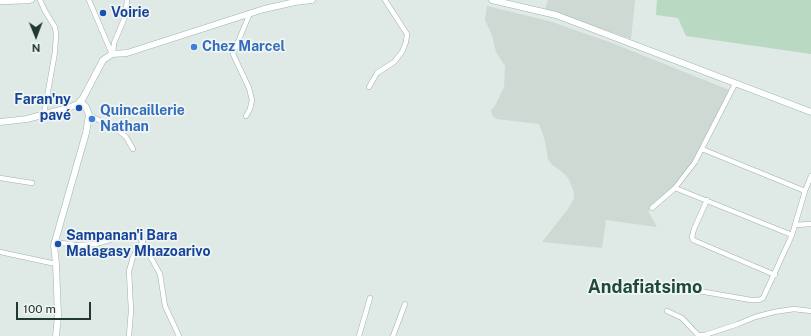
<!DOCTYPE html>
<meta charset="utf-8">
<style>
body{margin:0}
#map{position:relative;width:811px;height:336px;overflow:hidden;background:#dfe9e5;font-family:"Public Sans",sans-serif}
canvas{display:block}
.north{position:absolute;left:16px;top:16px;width:40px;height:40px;-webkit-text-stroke:3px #eff6f3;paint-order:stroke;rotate:179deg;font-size:11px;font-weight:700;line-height:16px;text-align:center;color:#223832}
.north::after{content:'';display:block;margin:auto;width:14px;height:18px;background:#223832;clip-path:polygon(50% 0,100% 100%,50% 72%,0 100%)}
.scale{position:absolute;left:16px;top:302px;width:75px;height:18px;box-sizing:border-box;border:2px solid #223832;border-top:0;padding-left:5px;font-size:12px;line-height:14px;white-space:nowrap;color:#223832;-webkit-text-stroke:3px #eff6f3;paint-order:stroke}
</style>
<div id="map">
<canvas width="811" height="336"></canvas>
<div class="north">N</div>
<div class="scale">100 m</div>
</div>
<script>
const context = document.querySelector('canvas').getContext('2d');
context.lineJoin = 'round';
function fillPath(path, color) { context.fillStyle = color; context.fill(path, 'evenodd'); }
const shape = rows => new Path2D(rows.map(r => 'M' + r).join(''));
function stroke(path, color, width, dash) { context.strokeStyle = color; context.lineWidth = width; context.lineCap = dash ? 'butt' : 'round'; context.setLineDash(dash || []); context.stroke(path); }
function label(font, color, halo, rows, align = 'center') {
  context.font = font + ' "Public Sans",sans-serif'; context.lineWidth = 3.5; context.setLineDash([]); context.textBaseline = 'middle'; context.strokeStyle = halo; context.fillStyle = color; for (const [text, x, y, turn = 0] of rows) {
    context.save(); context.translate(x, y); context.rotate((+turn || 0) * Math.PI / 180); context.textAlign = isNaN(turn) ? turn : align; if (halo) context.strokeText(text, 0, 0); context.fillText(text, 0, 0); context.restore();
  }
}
fillPath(shape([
 [548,0,635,0,631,39,545,9],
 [487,6,549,21,612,43,732,91,695,162,675,188,648,211,657,227,606,220,602,248,542,242,568,209,574,198,574,192,568,178,561,171,552,165,548,159,545,141,539,124,496,119,492,115,491,110,495,106,504,87,505,66,496,52,492,35,485,20]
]), '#ced9d4');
fillPath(shape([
 [657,0,811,0,811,54,686,36,678,18,656,15]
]), '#b9d9c2');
const street = shape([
 [40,0,45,11,55,27,56,34,55,52,44,114],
 [89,0,112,54],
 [0,2,28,1,32,0],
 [113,52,114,43,125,17,127,0],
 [369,87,377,73,394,62,402,52,406,42,407,34,385,0],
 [89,115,118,130,126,137,133,149],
 [246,116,250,109,252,100,249,88,233,54,250,13],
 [702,149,805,191],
 [0,178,32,183],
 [675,188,792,235],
 [707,200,694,229,692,237,693,240,775,275],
 [652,208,675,188,695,162,735,84],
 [795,225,811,224],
 [54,242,76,245,96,244,129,234,139,236,160,274,165,306,179,336],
 [0,252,56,264],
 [693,290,751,300,759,300,763,298,792,235,805,191,811,176],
 [667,311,682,318,698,335,705,335,738,324,755,317,774,312,794,309,811,311],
 [129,336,131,311,129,271,133,257,143,241],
 [359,336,370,298],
 [393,336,405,304]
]);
const secondary = shape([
 [492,0,556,15,811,112],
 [0,122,27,119,68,108,78,104,83,98,103,60,112,54,127,53,264,9,295,2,312,0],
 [56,336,58,316,56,264,54,245,86,133,89,115,86,107,80,101]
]);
stroke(street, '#a3b0ac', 5.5);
stroke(secondary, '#a0b4ad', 7);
stroke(street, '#fff', 4.5);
stroke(secondary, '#fff', 6);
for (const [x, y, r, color] of [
 [103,13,4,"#1a4fb4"],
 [194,47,4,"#3f7fe0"],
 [79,108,4,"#1a4fb4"],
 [92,119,4,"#3f7fe0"],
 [58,244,4,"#1a4fb4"]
]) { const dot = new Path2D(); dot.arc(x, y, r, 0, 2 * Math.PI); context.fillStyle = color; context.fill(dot); stroke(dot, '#eff6f3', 1.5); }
label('bold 14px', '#164399', '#eff6f3', [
 ["Voirie",111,13],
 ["Faran'ny",71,100,"right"],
 ["pavé",71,116,"right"],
 ["Sampanan'i Bara",66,236],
 ["Malagasy Mhazoarivo",66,252]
], 'left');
label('bold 14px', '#366cbe', '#eff6f3', [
 ["Chez Marcel",202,47],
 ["Quincaillerie",100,111],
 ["Nathan",100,127]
], 'left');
label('bold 18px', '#1f493f', '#eff6f3', [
 ["Andafiatsimo",645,287]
]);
</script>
